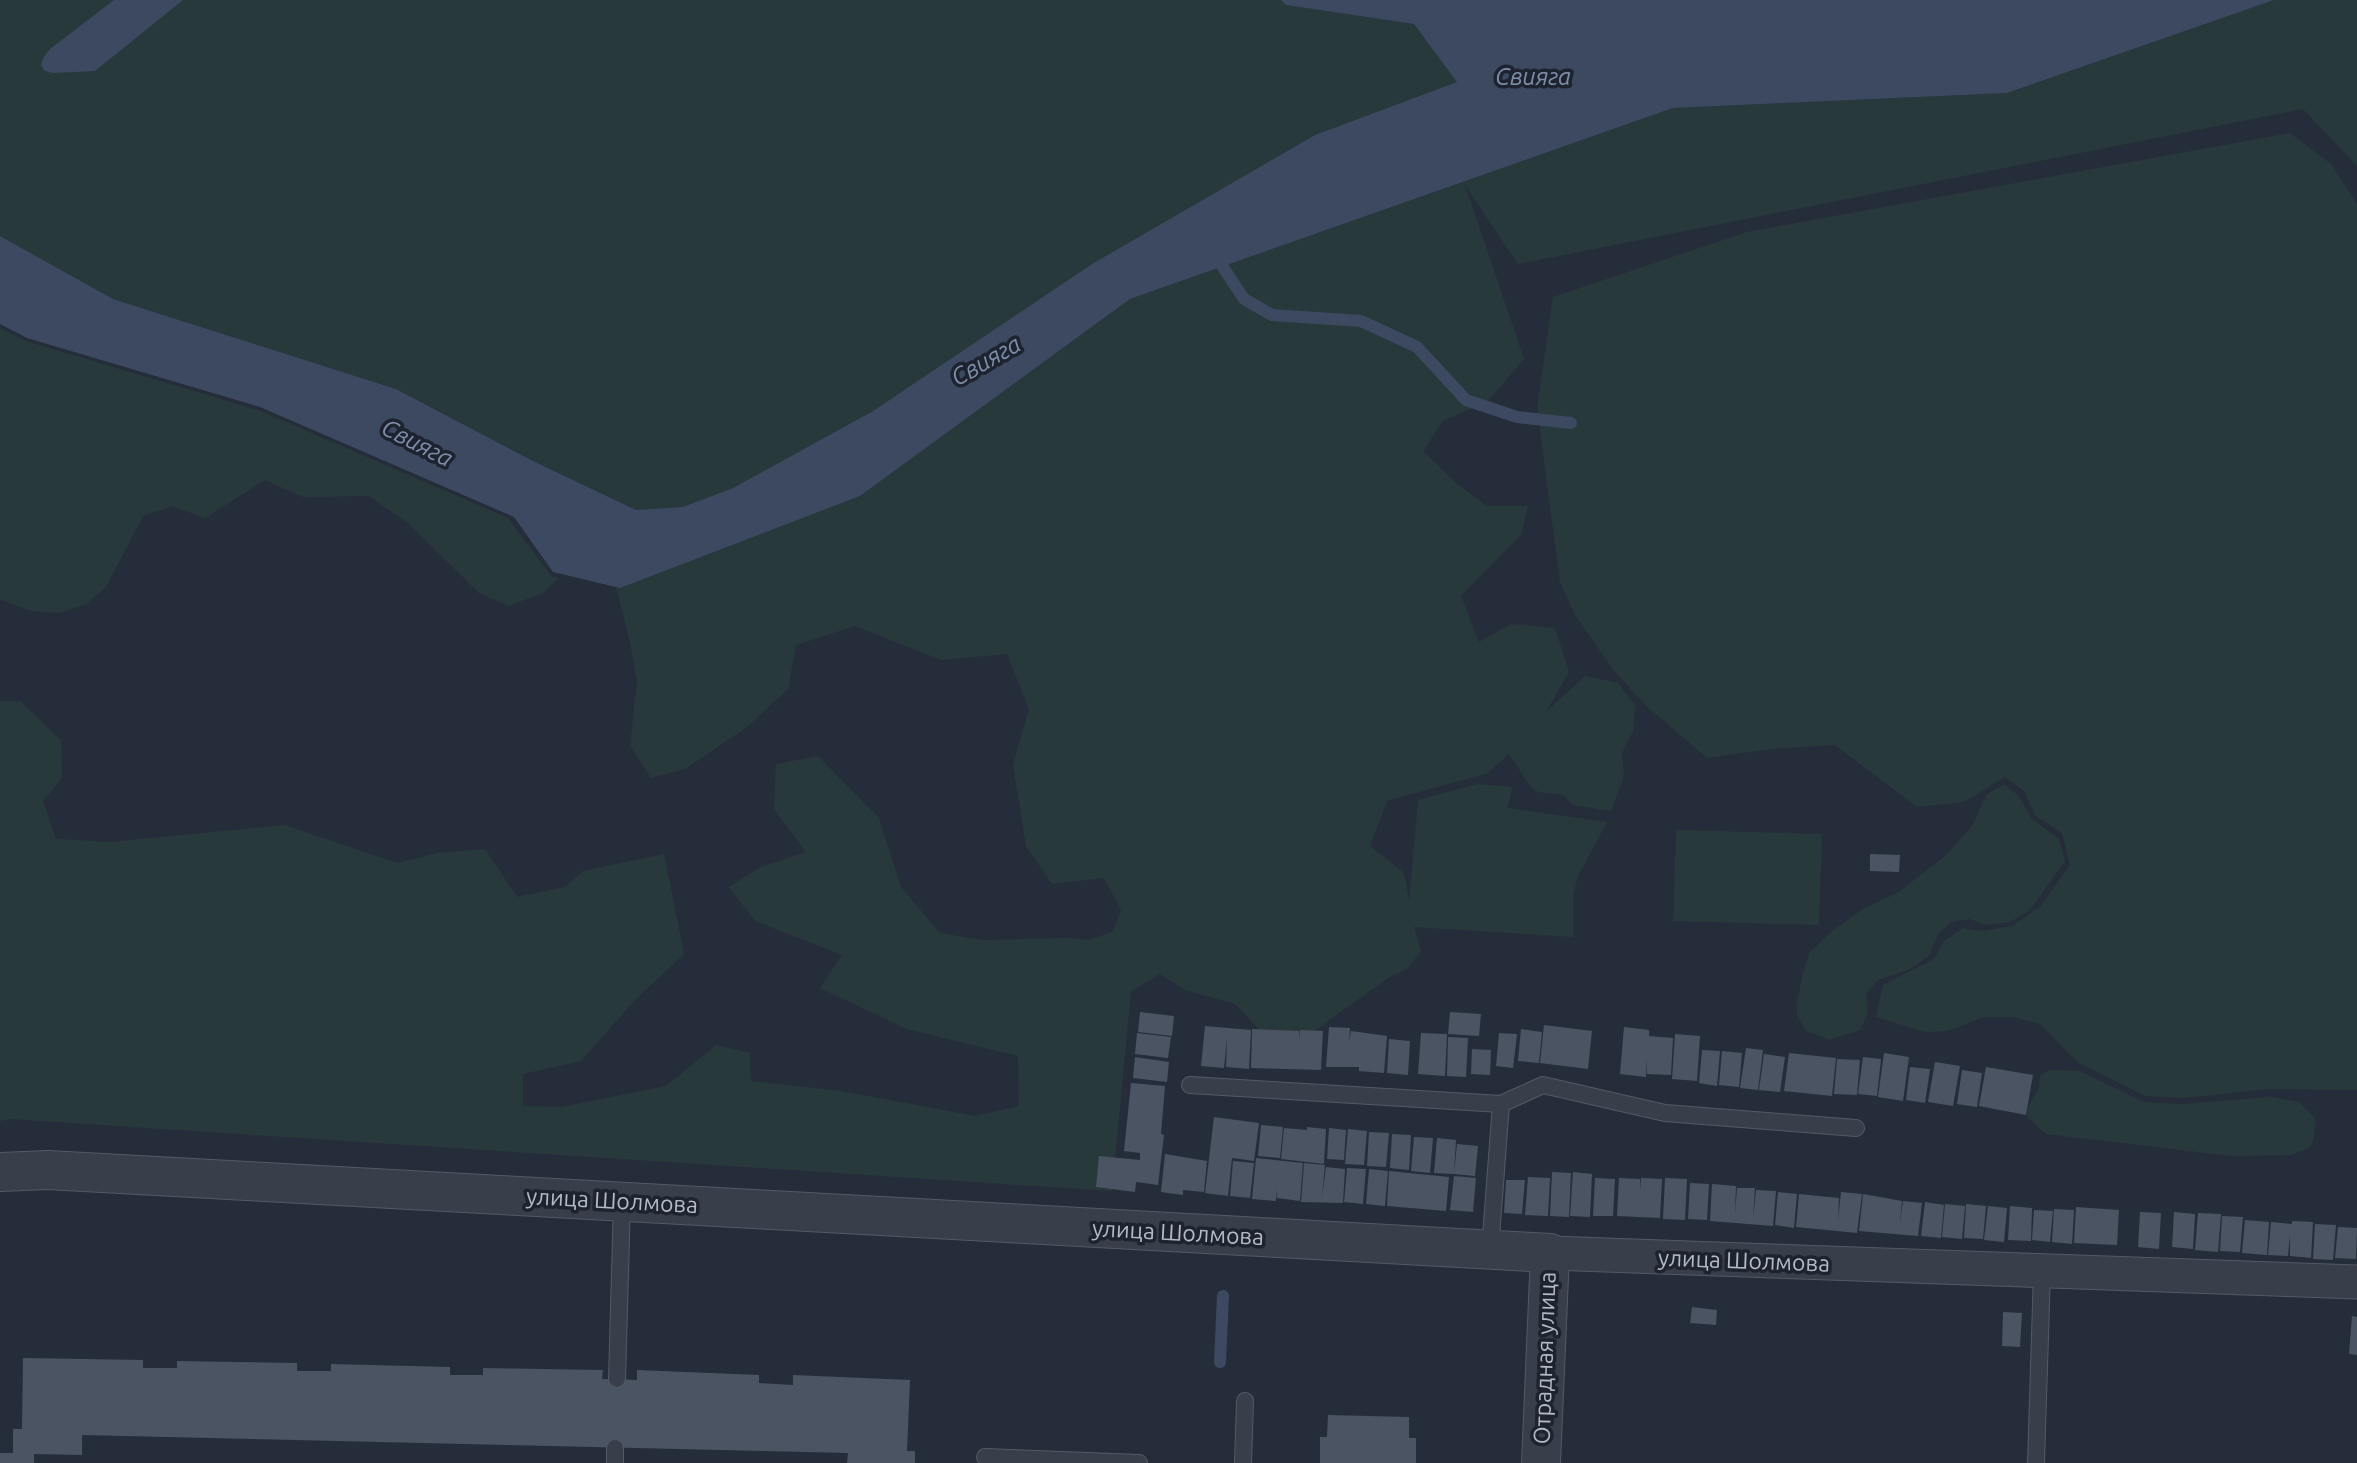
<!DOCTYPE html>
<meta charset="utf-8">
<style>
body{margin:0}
canvas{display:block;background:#252c3a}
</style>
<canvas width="2357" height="1463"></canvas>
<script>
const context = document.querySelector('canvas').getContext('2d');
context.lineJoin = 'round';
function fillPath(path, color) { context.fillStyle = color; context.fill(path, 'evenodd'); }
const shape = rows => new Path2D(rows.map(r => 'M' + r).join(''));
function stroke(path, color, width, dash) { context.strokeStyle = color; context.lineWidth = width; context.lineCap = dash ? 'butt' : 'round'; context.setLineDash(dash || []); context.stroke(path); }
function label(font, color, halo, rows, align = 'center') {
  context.font = font + ' Ubuntu,sans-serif'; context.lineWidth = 7; context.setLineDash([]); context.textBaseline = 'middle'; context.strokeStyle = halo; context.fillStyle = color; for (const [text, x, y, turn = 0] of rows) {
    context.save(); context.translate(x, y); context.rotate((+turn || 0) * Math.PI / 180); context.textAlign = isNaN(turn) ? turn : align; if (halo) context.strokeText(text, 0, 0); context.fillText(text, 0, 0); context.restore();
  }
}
fillPath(shape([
 [0,0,1281,0,1286,5,1414,24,1458,82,1315,135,1092,264,873,411,733,488,683,507,636,510,531,460,396,389,113,299,0,236],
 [2274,0,2357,0,2357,166,2303,109,1518,264,1465,185,1524,359,1488,401,1443,421,1423,451,1456,483,1487,506,1528,506,1521,535,1461,596,1479,642,1511,624,1555,628,1569,672,1546,712,1585,676,1618,683,1635,705,1633,731,1622,753,1624,776,1611,811,1573,805,1563,795,1538,792,1531,787,1509,754,1488,773,1387,801,1370,846,1404,873,1409,901,1418,800,1477,784,1512,787,1508,808,1607,822,1578,876,1573,896,1573,937,1414,927,1421,951,1407,969,1388,978,1303,1039,1265,1036,1235,1004,1185,990,1160,974,1131,991,1112,1191,10,1119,0,1121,0,701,20,701,61,740,62,778,43,801,56,839,110,842,285,825,397,863,438,853,485,849,517,897,565,887,583,871,664,854,684,954,635,1000,581,1061,523,1074,523,1106,561,1107,666,1086,716,1045,750,1053,751,1081,841,1091,976,1116,1019,1106,1018,1056,907,1029,820,988,842,955,755,921,729,887,761,867,806,852,774,809,776,764,818,756,879,818,901,887,940,933,983,940,1068,938,1089,940,1112,932,1121,910,1104,878,1052,884,1026,846,1013,765,1029,709,1007,654,941,660,855,626,796,645,788,689,747,727,685,769,651,778,630,746,637,681,628,633,616,587,620,587,860,496,1130,299,1673,108,2007,93],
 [2290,133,2331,164,2357,204,2357,1090,2267,1089,2184,1098,2145,1096,2077,1062,2040,1024,2013,1017,1984,1017,1948,1031,1925,1032,1876,1017,1883,985,1934,959,1944,941,1963,928,1983,931,2012,926,2040,907,2070,865,2062,833,2035,815,2024,791,2005,777,1964,802,1917,807,1835,745,1771,749,1707,758,1645,705,1612,668,1575,615,1560,582,1537,408,1553,297,1747,232],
 [0,328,26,341,261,411,508,518,552,577,559,578,542,593,509,606,479,593,408,523,369,496,303,497,265,480,205,518,172,506,143,516,106,587,86,604,60,613,31,611,0,599],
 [2004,784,2019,796,2031,818,2059,839,2065,861,2029,911,2010,922,1985,925,1970,919,1952,922,1938,934,1929,956,1908,970,1878,980,1866,994,1868,1013,1860,1030,1829,1040,1805,1030,1797,1014,1797,1004,1803,972,1810,952,1831,932,1863,909,1899,892,1946,855,1972,826,1986,795],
 [1676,830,1822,834,1819,925,1673,921],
 [2049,1070,2080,1071,2144,1102,2182,1104,2270,1097,2299,1102,2315,1118,2314,1138,2309,1148,2291,1155,2232,1156,2046,1134,2027,1117,2028,1108,2039,1088,2040,1076]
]), '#28393c');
fillPath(shape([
 [114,0,183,0,95,71,53,73,45,71,41,65,43,58,50,49],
 [1281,0,2274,0,2007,93,1673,108,1130,299,860,496,620,588,553,572,514,517,260,407,27,338,0,324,0,236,113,299,396,389,531,460,636,510,683,507,733,488,873,411,1092,264,1315,135,1457,82,1414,24,1286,5]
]), '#3c4961');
stroke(shape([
 [1213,252,1244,299,1272,315,1361,321,1417,347,1466,400,1517,417,1571,423],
 [1220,1362,1223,1296]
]), '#3c4961', 12);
fillPath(shape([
 [1870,854,1900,855,1899,872,1870,871],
 [1140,1012,1174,1016,1172,1036,1138,1032],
 [1450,1012,1481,1014,1479,1036,1448,1034],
 [1544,1025,1592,1031,1588,1069,1540,1063],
 [1205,1026,1251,1030,1249,1069,1226,1067,1227,1038,1224,1068,1201,1066],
 [1329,1027,1350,1028,1349,1042,1351,1031,1387,1036,1384,1073,1359,1071,1359,1067,1326,1067],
 [1624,1027,1649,1030,1649,1036,1673,1038,1671,1075,1647,1074,1647,1059,1646,1077,1620,1074],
 [1252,1029,1299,1031,1299,1040,1300,1030,1323,1031,1321,1070,1251,1068],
 [1521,1029,1542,1032,1539,1063,1518,1061],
 [1137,1033,1171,1037,1168,1058,1135,1054],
 [1421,1033,1447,1034,1445,1076,1418,1074],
 [1499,1033,1517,1034,1513,1068,1496,1066],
 [1675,1034,1700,1036,1697,1081,1672,1079],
 [1448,1037,1468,1038,1466,1077,1447,1076],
 [1389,1039,1410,1041,1408,1075,1387,1073],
 [1746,1048,1763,1050,1758,1090,1740,1088],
 [1472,1049,1491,1050,1490,1075,1471,1074],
 [1702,1050,1720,1051,1717,1086,1699,1083],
 [1722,1051,1742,1053,1739,1087,1719,1085],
 [1789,1053,1836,1058,1832,1096,1784,1091],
 [1884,1053,1909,1057,1903,1101,1878,1097],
 [1764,1054,1785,1057,1780,1092,1759,1090],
 [1135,1057,1169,1062,1167,1082,1133,1078],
 [1863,1057,1881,1059,1877,1096,1858,1094],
 [1837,1059,1860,1060,1857,1095,1834,1094],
 [1935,1062,1960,1066,1953,1106,1928,1102],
 [1910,1067,1930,1069,1925,1103,1906,1100],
 [1986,1067,2033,1075,2026,1115,1979,1106],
 [1962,1070,1982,1073,1977,1107,1957,1104],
 [1131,1083,1165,1086,1161,1134,1164,1135,1158,1185,1136,1182,1135,1192,1096,1187,1099,1156,1140,1160,1140,1153,1124,1151],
 [1214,1117,1259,1123,1254,1161,1232,1158,1228,1196,1205,1193],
 [1261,1125,1283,1127,1280,1158,1258,1156],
 [1307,1127,1326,1129,1324,1164,1281,1159,1284,1128,1307,1130],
 [1329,1128,1346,1130,1344,1160,1327,1159],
 [1348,1129,1367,1131,1364,1165,1345,1164],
 [1369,1132,1389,1133,1386,1167,1367,1166],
 [1392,1134,1411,1135,1409,1170,1390,1168],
 [1414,1137,1433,1138,1430,1173,1411,1171],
 [1437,1138,1456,1140,1454,1174,1434,1173],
 [1457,1144,1478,1146,1475,1176,1454,1174],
 [1165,1154,1207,1161,1204,1192,1183,1190,1183,1195,1161,1192],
 [1256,1158,1303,1163,1300,1201,1277,1198,1277,1189,1276,1201,1252,1199],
 [1233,1161,1254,1163,1250,1198,1230,1196],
 [1304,1163,1325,1165,1322,1198,1326,1167,1345,1169,1343,1203,1301,1202],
 [1347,1168,1366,1169,1363,1204,1344,1202],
 [1369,1169,1388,1171,1385,1206,1366,1204],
 [1389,1171,1449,1177,1446,1211,1387,1206],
 [1552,1172,1571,1173,1569,1217,1550,1216],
 [1573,1172,1592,1174,1590,1217,1570,1216],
 [1454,1176,1476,1178,1473,1212,1450,1210],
 [1528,1177,1550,1178,1548,1216,1525,1215],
 [1595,1178,1615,1179,1613,1216,1593,1216],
 [1619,1178,1640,1179,1640,1190,1641,1178,1662,1179,1660,1218,1617,1216],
 [1665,1178,1687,1179,1685,1220,1663,1219],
 [1506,1180,1525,1180,1522,1214,1504,1213],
 [1690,1183,1709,1184,1707,1220,1688,1219],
 [1712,1184,1736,1186,1735,1214,1737,1188,1755,1188,1753,1220,1756,1190,1776,1191,1773,1226,1710,1221],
 [1778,1192,1797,1194,1794,1228,1775,1225],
 [1841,1192,1862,1194,1857,1233,1796,1227,1799,1194,1839,1198,1838,1220],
 [1863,1194,1902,1201,1900,1223,1903,1201,1922,1203,1918,1236,1859,1231],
 [1925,1202,1944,1205,1941,1238,1921,1236],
 [1945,1204,1965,1206,1962,1239,1942,1237],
 [1966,1204,1986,1206,1983,1239,1964,1238],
 [1988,1206,2007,1208,2004,1242,1984,1240],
 [2010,1206,2032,1208,2031,1241,2008,1240],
 [2076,1207,2119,1210,2117,1245,2074,1243],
 [2054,1209,2074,1210,2072,1244,2052,1242],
 [2034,1210,2053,1211,2050,1242,2032,1240],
 [2140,1212,2161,1213,2159,1249,2138,1247],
 [2174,1212,2195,1214,2193,1249,2172,1247],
 [2198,1213,2221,1214,2218,1252,2195,1250],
 [2222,1216,2243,1217,2240,1252,2220,1251],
 [2245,1220,2269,1222,2267,1255,2242,1253],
 [2292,1221,2313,1222,2311,1258,2290,1256,2290,1235,2288,1256,2268,1255,2271,1222,2292,1224],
 [2315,1224,2336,1225,2333,1260,2313,1259],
 [2338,1227,2357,1228,2356,1259,2335,1258],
 [1692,1307,1717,1310,1716,1325,1690,1323],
 [2003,1312,2022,1313,2020,1347,2002,1346],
 [2352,1316,2357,1317,2357,1355,2349,1354],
 [23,1358,143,1360,143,1368,177,1368,177,1361,297,1363,297,1371,331,1371,331,1364,450,1367,450,1375,483,1375,483,1368,603,1370,602,1379,637,1380,637,1370,759,1375,759,1383,793,1385,793,1375,910,1380,907,1451,915,1451,915,1463,847,1463,848,1453,82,1435,82,1455,34,1454,34,1463,0,1463,0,1453,13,1453,13,1429,22,1429],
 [1328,1415,1409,1417,1409,1438,1416,1438,1416,1463,1320,1463,1320,1437,1327,1437]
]), '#4b5463');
const service = shape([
 [1190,1085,1501,1104,1490,1250],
 [1501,1104,1543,1085,1665,1113,1856,1128],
 [617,1379,622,1202],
 [985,1457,1139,1463],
 [615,1463,615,1448],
 [1243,1463,1245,1401],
 [2036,1463,2042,1272]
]);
const minor = shape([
 [1550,1253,2357,1282]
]);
const tertiary = shape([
 [0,1172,48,1170,1550,1253,1541,1463]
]);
stroke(service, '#545a65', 18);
stroke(minor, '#545a65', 35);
stroke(tertiary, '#545a65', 40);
stroke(service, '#393f4a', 16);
stroke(minor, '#393f4a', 33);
stroke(tertiary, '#393f4a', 38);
label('23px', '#b4bac6', '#1e242f', [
 ["улица Шолмова",612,1201,3],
 ["улица Шолмова",1178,1233,3],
 ["улица Шолмова",1744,1261,2],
 ["Отрадная улица",1545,1358,-88]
]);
label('italic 24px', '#7e8eaa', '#1e242f', [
 ["Свияга",1533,77],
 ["Свияга",986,361,-30],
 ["Свияга",417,443,27]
]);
</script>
